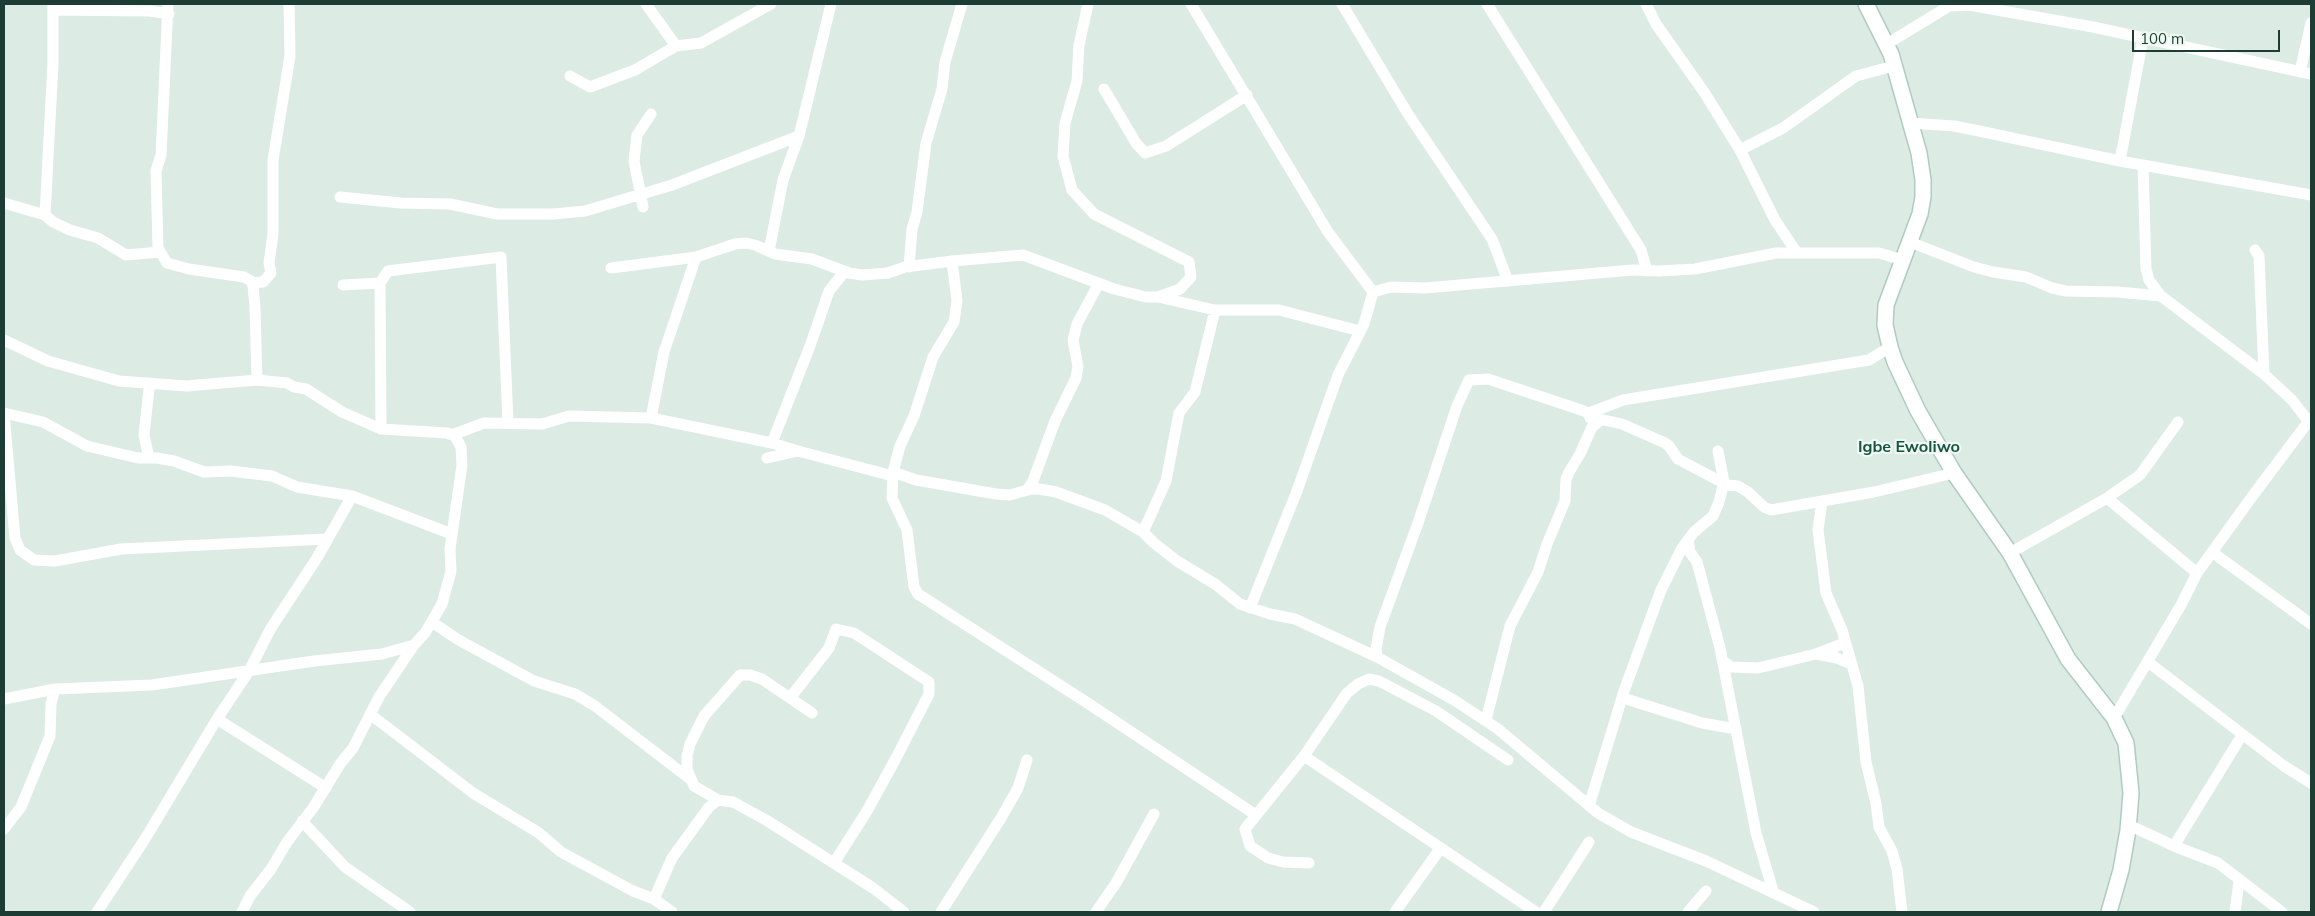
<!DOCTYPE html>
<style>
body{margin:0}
#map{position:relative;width:2315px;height:916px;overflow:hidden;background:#ddebe5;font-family:Mulish,sans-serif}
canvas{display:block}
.frame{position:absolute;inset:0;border:5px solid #1d3d34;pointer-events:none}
.scale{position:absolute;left:2132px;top:30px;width:148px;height:22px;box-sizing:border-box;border:2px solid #1d3d34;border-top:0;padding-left:6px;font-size:15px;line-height:18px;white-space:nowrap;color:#1d3d34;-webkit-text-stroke:4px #eef8f3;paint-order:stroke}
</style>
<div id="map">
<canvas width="2315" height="916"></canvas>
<div class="frame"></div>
<div class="scale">100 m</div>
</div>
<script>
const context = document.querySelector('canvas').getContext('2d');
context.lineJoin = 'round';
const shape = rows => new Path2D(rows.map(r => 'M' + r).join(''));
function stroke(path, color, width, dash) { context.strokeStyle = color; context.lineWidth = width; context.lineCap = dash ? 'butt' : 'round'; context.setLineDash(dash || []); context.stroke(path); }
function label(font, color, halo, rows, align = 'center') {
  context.font = font + ' Mulish,sans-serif'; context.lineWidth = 4.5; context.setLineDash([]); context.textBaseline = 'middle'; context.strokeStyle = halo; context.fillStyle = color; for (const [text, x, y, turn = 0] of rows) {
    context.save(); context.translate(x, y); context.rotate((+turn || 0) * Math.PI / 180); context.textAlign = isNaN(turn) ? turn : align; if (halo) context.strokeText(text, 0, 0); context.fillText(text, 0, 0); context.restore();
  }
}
const secondary = shape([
 [1866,4,1891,54,1919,153,1923,180,1923,197,1920,214,1886,305,1885,325,1890,347,1895,362,1918,411,1954,473,2010,553,2068,659,2114,718,2126,743,2131,793,2128,830,2121,870,2109,912]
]);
stroke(secondary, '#afccc1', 18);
stroke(shape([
 [53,4,53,63,45,215,53,222,70,230,98,238,126,255,160,252],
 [168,4,161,155,156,171,158,248,167,263,189,269,244,277,251,281,253,285,255,308,257,380],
 [646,4,676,46],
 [1191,4,1328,232,1373,292,1391,287,1425,288,1633,270,1659,271,1695,269,1776,253,1879,253,1903,260],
 [1342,4,1408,114,1492,239,1508,281],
 [1487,4,1641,250,1647,271],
 [1646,4,1656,24,1704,92,1740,150,1775,220,1797,253],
 [53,10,150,11,169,14],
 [1887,44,1949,6,1969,5,2093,27,2311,74],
 [2300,72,2311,23],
 [570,76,590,87,635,70,676,46,701,43,771,4],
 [1104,89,1136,143,1145,153,1166,146,1247,95],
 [1910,123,1954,126,1984,132,2120,161,2311,195],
 [1740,150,1783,128,1856,76,1894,66],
 [2120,161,2143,38],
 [2143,165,2146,269,2149,280,2161,296],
 [340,197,401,203,450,204,497,214,554,214,585,211,672,185,799,136],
 [4,203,45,215],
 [643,207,634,161,637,135,651,114],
 [1910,242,1974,267,1993,272,2026,277,2052,288,2066,291,2118,292,2161,296,2264,374,2292,400,2309,422],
 [2255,250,2259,256,2264,374],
 [769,251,783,180,799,136,831,4],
 [696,257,664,352,651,418,772,443],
 [952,261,957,301,954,322,933,357,914,416,900,446,893,472,892,498,907,530,914,587,918,594,1086,702,1256,815],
 [909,267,912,229,917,212,926,143,942,89,945,62,962,4],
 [611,268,696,257,735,244,746,243,755,245,775,254,812,259,849,273,862,275,888,273,905,267,952,261,1023,255,1114,289,1146,297,1158,297,1180,289,1191,277,1189,262,1094,214,1072,190,1063,156,1065,123,1077,81,1079,45,1088,4],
 [252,283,263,282,271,273,269,263,273,234,273,160,290,56,289,4],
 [343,285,380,283],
 [1215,310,1279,310,1360,331],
 [4,340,48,361,119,381,187,386,257,380,287,383,294,387,306,389,342,412,381,429,447,433,455,436,461,447,462,465,450,549,451,571,442,604,425,633,414,645,379,697,353,748,340,764,313,808,287,842,271,869,250,896,242,912],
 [4,413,43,422,87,446,138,458,157,458,174,461,204,472,231,471,272,476,297,487,352,496,452,534],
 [4,414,15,538,20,550,34,560,55,561,121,549,326,539],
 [1590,418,1589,413,1623,400,1869,360,1890,347],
 [381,429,380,283,388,271,501,257,508,423],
 [452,435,484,423,542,424,569,416,651,418],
 [798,451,772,443,810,346,829,291,845,271],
 [149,458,144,435,149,389],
 [767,458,798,451,893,476],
 [893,472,916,480,996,494,1010,495,1031,489,1039,489,1056,492,1105,510,1143,532,1154,543,1177,561,1215,584,1240,604,1270,614,1295,619,1377,657,1454,700,1498,729,1598,813,1631,832,1706,861,1814,912],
 [1027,490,1033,481,1055,421,1076,378,1078,367,1073,340,1077,324,1099,283],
 [2107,498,2197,573],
 [1822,501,1818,530,1826,593,1842,630,1858,686,1866,762,1876,803,1879,827,1892,851,1897,869,1902,912],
 [1143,532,1166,481,1179,413,1195,392,1215,310,1158,297],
 [1688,540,1690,552,1697,562,1720,648,1756,833,1773,891],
 [2212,552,2311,624],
 [2010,553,2107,498,2140,475,2178,422],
 [1250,608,1297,491,1338,375,1364,324,1373,292],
 [432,622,457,639,534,681,575,694,595,706,690,779],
 [1816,654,1837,658,1851,664],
 [1377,657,1376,649,1380,627,1418,523,1457,406,1469,380,1488,379,1584,411,1599,419,1622,424,1665,443,1669,446,1678,459,1727,485,1738,486,1748,492,1764,507,1771,510,1874,492,1954,473],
 [1723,661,1731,667,1758,668,1816,654,1845,643],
 [2148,662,2284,766,2311,783],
 [790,698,829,648,836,629,854,633,929,682,929,694,895,760,867,811,834,863],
 [1623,698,1702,723,1736,729],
 [4,699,55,689,152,685,314,661,382,654,414,645],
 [370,714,473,793,539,833,561,852,633,891,654,899,672,912],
 [2114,718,2181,605,2197,573,2251,498,2311,418],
 [217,719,326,788],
 [1486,720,1510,626,1538,572,1547,544,1565,501,1566,479,1569,472,1580,454,1592,427,1601,420],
 [1304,756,1536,912],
 [718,800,694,786,687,769,687,756,690,744,704,716,740,675,750,675,762,679,812,713],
 [1589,806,1624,691,1661,590,1682,548,1694,532,1713,516,1719,502,1724,482,1718,451],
 [302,821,345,867,410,912],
 [2129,825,2174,846,2218,863,2282,912],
 [4,829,21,807,50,736,51,704,55,689],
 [2174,846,2242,735],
 [1309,863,1283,862,1268,858,1250,846,1245,829,1304,756,1347,693,1358,684,1369,679,1379,681,1436,711,1508,760],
 [654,899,672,858,709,807,718,800,733,802,766,820,873,888,904,912],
 [97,912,145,839,217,719,249,671,271,628,317,558,352,496],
 [941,912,1001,818,1018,788,1027,760],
 [1096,912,1116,883,1154,814],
 [1395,912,1440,849],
 [1544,912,1589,842],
 [1688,912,1706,891],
 [2235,912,2239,881]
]), '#fff', 11);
stroke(secondary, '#fff', 15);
label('bold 16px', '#175142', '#eef8f3', [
 ["Igbe Ewoliwo",1909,447]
]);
</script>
